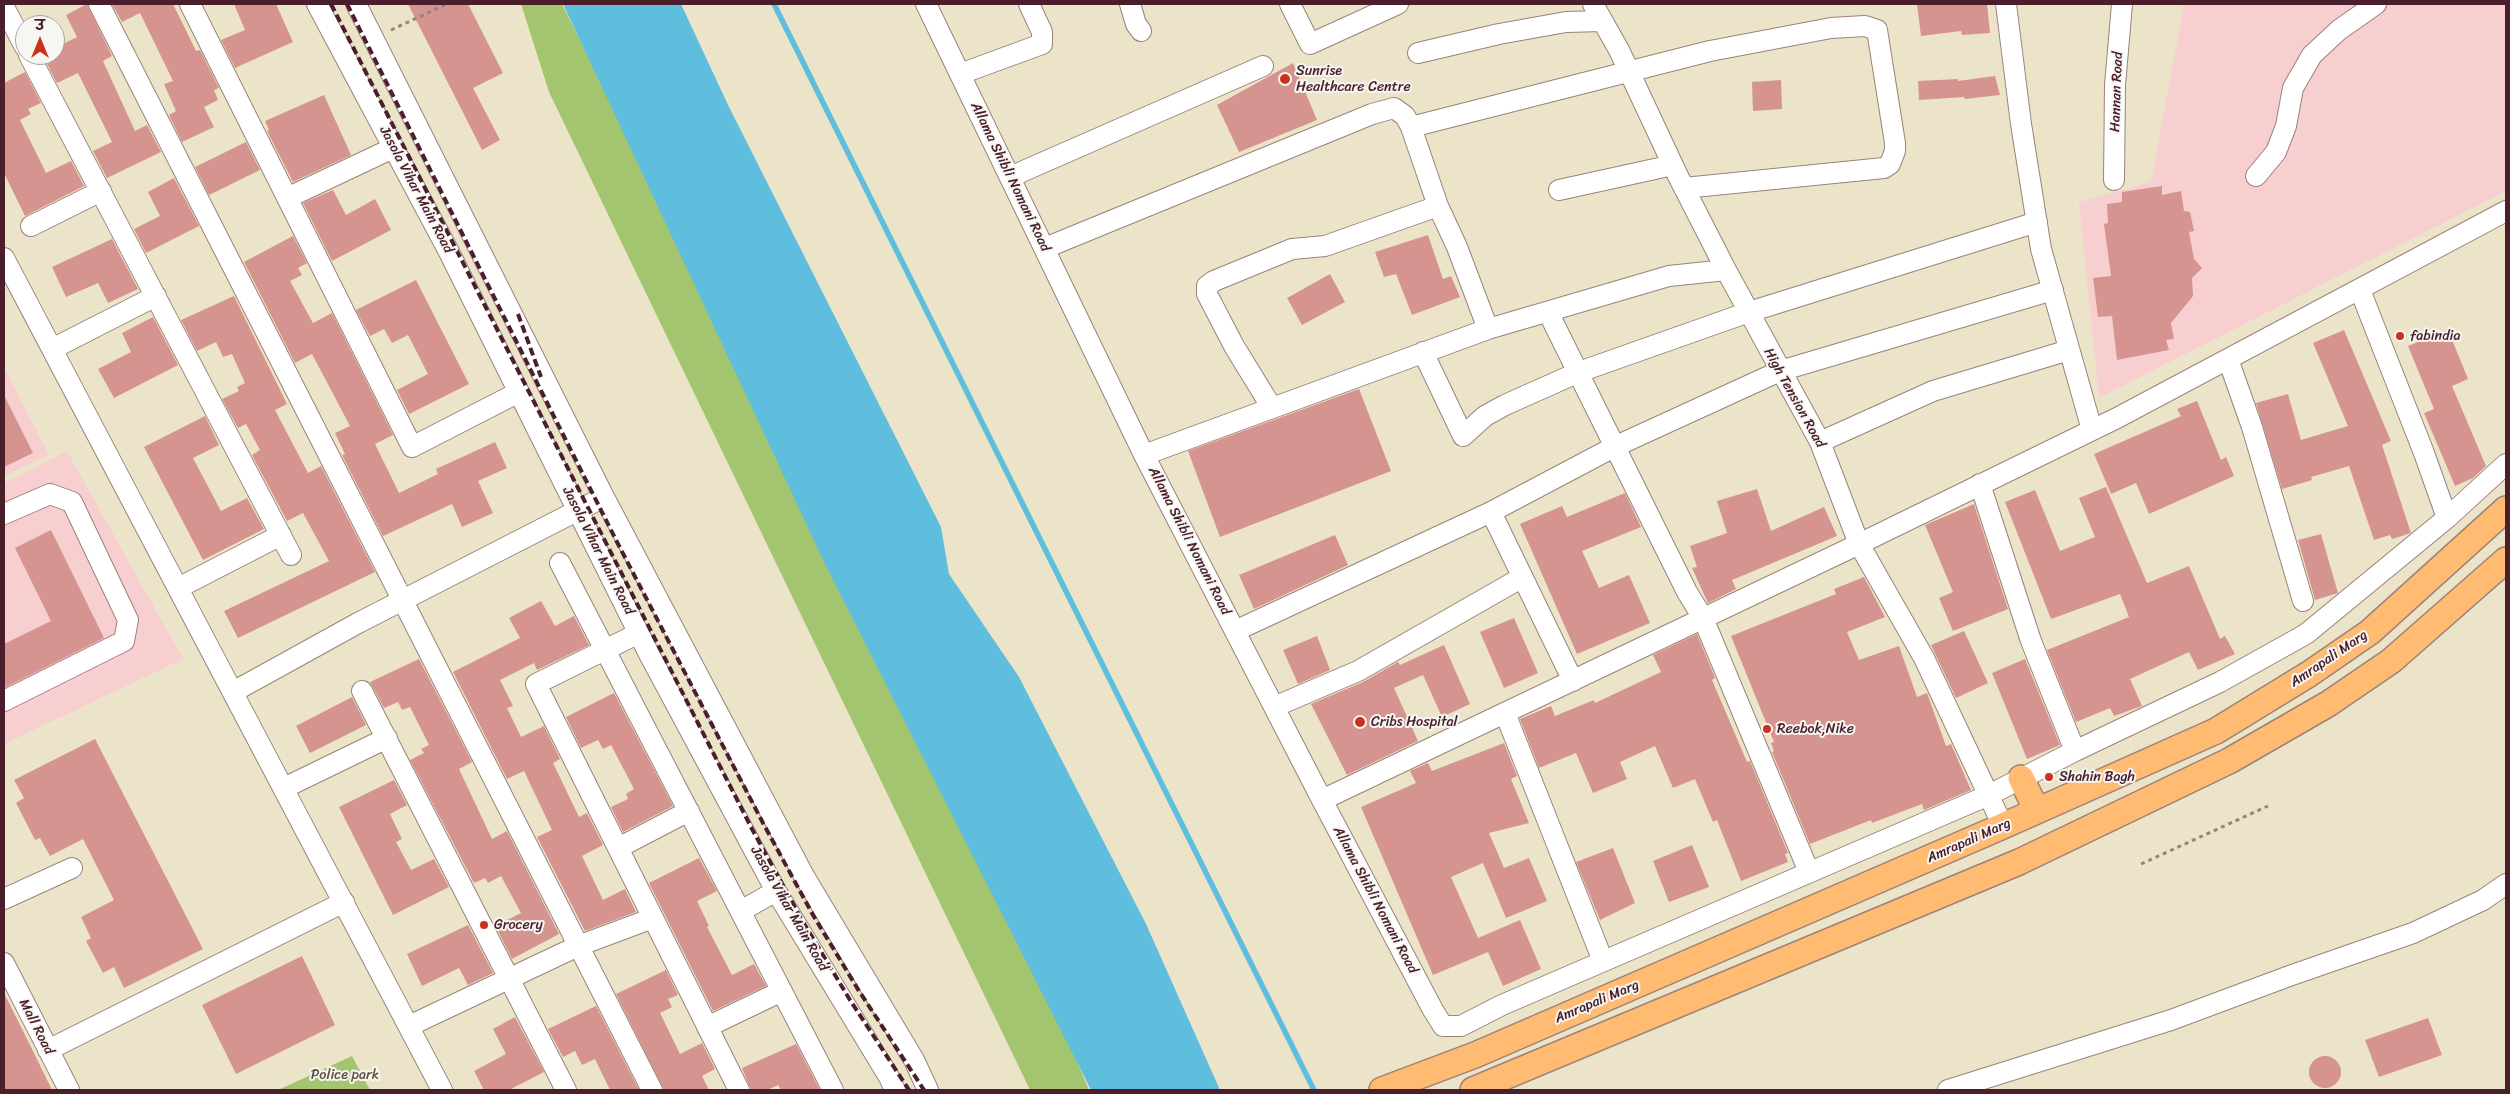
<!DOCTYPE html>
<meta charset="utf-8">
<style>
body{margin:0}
#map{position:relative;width:2510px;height:1094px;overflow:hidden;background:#ece4c8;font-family:Sriracha,"Playpen Sans Deva",sans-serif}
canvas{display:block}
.frame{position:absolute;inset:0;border:5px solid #4a1f2b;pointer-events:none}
.north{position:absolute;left:15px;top:15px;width:50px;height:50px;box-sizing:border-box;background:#f6f6f2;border:1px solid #b1a0a2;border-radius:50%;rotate:0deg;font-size:14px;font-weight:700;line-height:20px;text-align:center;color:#4a1f2b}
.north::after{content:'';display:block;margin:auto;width:18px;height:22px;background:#c8321e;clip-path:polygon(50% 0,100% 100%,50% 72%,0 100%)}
</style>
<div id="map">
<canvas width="2510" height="1094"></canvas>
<div class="frame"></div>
<div class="north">उ</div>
</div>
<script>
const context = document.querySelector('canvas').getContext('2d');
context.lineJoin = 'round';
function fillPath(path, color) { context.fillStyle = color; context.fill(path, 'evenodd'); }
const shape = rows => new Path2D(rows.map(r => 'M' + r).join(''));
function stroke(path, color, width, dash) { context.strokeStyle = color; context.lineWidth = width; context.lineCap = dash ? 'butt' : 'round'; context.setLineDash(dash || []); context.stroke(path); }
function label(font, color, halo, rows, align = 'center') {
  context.font = font + ' Sriracha,sans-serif'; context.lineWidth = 4; context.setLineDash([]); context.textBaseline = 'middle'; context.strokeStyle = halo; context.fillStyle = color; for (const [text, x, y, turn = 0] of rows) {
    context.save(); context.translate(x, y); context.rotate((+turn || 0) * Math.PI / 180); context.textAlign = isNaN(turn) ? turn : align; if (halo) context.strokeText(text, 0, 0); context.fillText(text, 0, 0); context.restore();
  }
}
fillPath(shape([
 [2184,4,2506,4,2506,191,2099,398,2079,202,2151,182],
 [4,367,49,455,4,476],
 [67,451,183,659,4,744,4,483]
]), '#f7cfd1');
fillPath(shape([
 [521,4,562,4,673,227,887,614,1089,1090,1030,1090,549,92],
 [352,1056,370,1090,278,1090]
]), '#a3c56f');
fillPath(shape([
 [563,4,681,4,728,105,941,527,949,574,1019,677,1146,924,1220,1090,1091,1090,825,564]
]), '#5fbedd');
stroke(shape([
 [774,4,1314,1090]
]), '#5fbedd', 5.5);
fillPath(shape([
 [87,4,112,56,103,61,135,131,147,125,161,152,107,178,93,151,112,142,78,73,57,83,46,62,49,60,46,55,55,55,55,48,77,37,66,15],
 [112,4,173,4,196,51,200,50,219,88,214,90,218,100,204,107,214,127,182,142,169,115,176,111,164,84,173,81,140,13,122,22],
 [234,4,276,4,293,42,235,68,221,40,245,30],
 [408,4,468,4,503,73,473,88,500,140,482,150],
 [1917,4,1987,4,1990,33,1962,35,1961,31,1921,36],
 [1293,63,1317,120,1239,152,1217,105],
 [25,72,41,103,28,109,31,114,20,120,46,173,71,161,84,186,25,216,4,173,4,83],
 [1995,76,2000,95,1965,99,1964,97,1919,100,1918,81,1958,79,1958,81],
 [1781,80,1782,109,1753,111,1752,82],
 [324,95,351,155,293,182,267,131,269,130,265,121],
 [246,142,260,170,209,195,195,167],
 [174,178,199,226,146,253,134,229,160,216,148,192],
 [2162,186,2162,195,2181,191,2184,211,2190,212,2194,231,2189,232,2194,259,2202,268,2192,278,2193,296,2171,323,2174,339,2166,340,2169,350,2117,360,2112,316,2098,317,2093,278,2111,276,2104,224,2108,223,2107,204,2122,202,2122,192],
 [333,190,346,215,375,199,391,230,332,261,303,203],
 [1428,235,1443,279,1451,276,1460,297,1412,315,1396,274,1384,277,1375,252],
 [293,236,307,263,298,268,302,275,290,281,313,323,332,313,393,435,375,444,399,493,438,474,436,469,495,442,507,468,478,481,493,513,462,527,452,504,383,536,342,455,345,454,335,433,350,426,312,354,295,363,244,262],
 [112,239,138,289,108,303,98,283,66,297,52,267],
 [1330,274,1345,302,1302,325,1287,298],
 [416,280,469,384,409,414,397,390,428,374,408,335,392,343,384,329,370,336,356,310],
 [234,296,287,404,275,410,308,473,321,466,375,572,238,638,224,611,329,561,303,513,287,521,252,455,260,450,246,424,238,428,222,399,239,391,237,387,245,383,232,354,223,357,216,342,197,351,181,320],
 [153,317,178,365,114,398,98,369,131,352,122,333],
 [2344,330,2391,441,2382,445,2411,533,2392,539,2390,535,2374,540,2349,466,2311,477,2312,480,2282,489,2256,403,2288,394,2301,440,2348,426,2313,343],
 [2448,330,2468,379,2452,386,2486,466,2473,478,2455,486,2424,413,2434,409,2408,346],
 [1359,389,1391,471,1220,537,1188,451],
 [4,395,33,453,4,467],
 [2197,401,2221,460,2226,457,2234,476,2149,514,2136,483,2111,494,2094,454,2181,416,2177,409],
 [205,416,219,445,193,458,221,511,247,498,264,529,203,560,144,447],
 [2106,487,2147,583,2189,566,2220,639,2225,636,2235,654,2198,670,2189,652,2130,679,2142,706,2114,716,2110,708,2076,722,2047,650,2129,617,2120,594,2051,619,2005,502,2035,490,2060,551,2095,537,2079,498],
 [1757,489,1771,531,1824,507,1837,536,1732,580,1736,589,1708,603,1692,568,1697,567,1690,546,1727,533,1717,501],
 [1625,493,1641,527,1582,551,1599,588,1629,575,1650,623,1577,654,1520,524,1562,506,1567,517],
 [1974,504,2008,609,1953,631,1939,598,1953,592,1925,525],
 [51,530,104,638,4,688,4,644,51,621,15,548],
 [2321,534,2338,593,2315,600,2298,540],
 [1335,535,1348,565,1254,609,1239,575],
 [1864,577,1885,617,1847,632,1859,660,1899,646,1917,697,1927,693,1946,746,1951,744,1971,790,1924,810,1922,804,1872,823,1871,820,1810,844,1772,752,1774,751,1771,743,1774,742,1731,636,1836,594,1834,589],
 [541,601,555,626,574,616,589,645,537,670,534,663,500,680,513,706,507,708,521,737,544,726,560,759,553,763,579,817,587,813,603,845,582,856,603,900,625,889,636,912,585,931,537,837,552,830,524,771,507,779,453,672,520,638,509,618],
 [1514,618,1538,673,1504,688,1480,632],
 [1964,631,1988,683,1956,698,1931,645],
 [1697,634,1715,678,1712,680,1747,762,1750,761,1788,853,1785,854,1788,862,1741,881,1717,820,1713,822,1695,779,1673,788,1655,746,1620,762,1627,779,1593,793,1576,753,1539,768,1520,719,1551,706,1555,716,1594,700,1595,703,1661,672,1653,655],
 [1317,636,1330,670,1298,684,1283,650],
 [1444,645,1470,704,1442,717,1423,675,1394,688,1418,741,1347,775,1311,704,1363,682,1398,662,1400,665],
 [419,659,472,762,459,769,492,839,507,831,559,934,512,959,498,931,510,925,507,920,521,913,501,876,488,883,485,878,474,883,410,760,424,753,421,749,429,745,410,707,402,710,398,702,384,708,370,682],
 [2025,659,2060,745,2027,759,1992,673],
 [614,693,673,806,623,832,611,807,628,799,626,794,634,789,611,745,603,749,598,740,581,748,566,717],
 [352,697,366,725,310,753,296,726],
 [95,739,203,949,124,988,114,967,103,973,86,941,91,938,81,917,114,900,83,839,50,856,40,838,35,840,16,803,24,798,14,780],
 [1504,743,1517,776,1511,779,1529,823,1489,833,1504,868,1529,858,1547,901,1506,918,1483,863,1451,877,1478,938,1520,920,1541,969,1503,986,1488,952,1433,975,1361,807,1416,783,1410,771,1428,763,1432,771],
 [394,780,407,805,390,814,402,839,396,842,411,870,434,859,449,887,393,915,339,807],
 [1692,845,1709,887,1669,902,1653,861],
 [1613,848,1635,903,1600,920,1576,862],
 [699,858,717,891,697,901,709,926,707,927,732,975,754,964,766,986,713,1011,649,883],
 [468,925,493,973,468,985,459,968,422,986,407,954],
 [302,956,335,1025,236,1074,202,1005],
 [666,970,678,995,668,999,672,1007,660,1013,680,1054,702,1043,715,1069,702,1076,709,1090,664,1090,616,994],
 [4,993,31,1047,52,1090,4,1090],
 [596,1006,639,1090,610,1090,595,1059,582,1065,575,1051,563,1057,548,1029],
 [515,1017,544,1072,509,1090,484,1090,474,1071,506,1054,493,1029],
 [2428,1018,2442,1055,2379,1077,2365,1040],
 [796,1044,820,1090,781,1090,778,1085,767,1090,751,1090,742,1068],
 '2309 1072a16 16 0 1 1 32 0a16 16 0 1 1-32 0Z'
]), '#d69490');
const minor = shape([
 [99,4,652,1090],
 [190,4,412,447,519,392],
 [317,4,449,252,649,654,776,891,889,1077,895,1090],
 [356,4,604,497,804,876,914,1060,928,1090],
 [926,4,1144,455,1322,800,1433,1010,1443,1026,1461,1026,1502,1005,1989,795,2075,751,2220,682,2306,634,2447,518,2506,464],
 [1130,4,1136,24,1141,31],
 [1290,4,1310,44,1398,4],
 [1593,4,1619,50,1678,176,1726,270,1820,442,1859,544,1924,658,2003,826],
 [2006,4,2021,124,2041,249,2092,430],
 [4,7,25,47],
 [1418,53,1499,34,1566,22,1602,21],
 [29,55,291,555],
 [960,74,1042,44,1042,32,1029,4],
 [1411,127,1710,51,1831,28,1865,26,1877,30,1895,143,1895,151,1890,164,1884,168,1684,188],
 [2256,176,2276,152,2286,126,2293,88,2312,55,2339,30,2376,4],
 [1010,177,1263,66],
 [2114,180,2115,85,2122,4],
 [1559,190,1673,165],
 [287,198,393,148],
 [31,226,101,191],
 [1045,248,1372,114,1394,108,1405,116,1411,127,1438,206,1457,247,1488,329],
 [4,258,442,1090],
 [2360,290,2424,453,2447,518],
 [1548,312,1687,592,1703,618,1809,872],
 [52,349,156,296],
 [1423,352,1463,436,1485,416,1505,405,1579,372,1749,312,2037,222],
 [2228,359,2252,427,2303,601],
 [1272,408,1234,346,1207,294,1207,286,1214,281,1292,249,1325,246,1438,206],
 [1820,442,1933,391,2069,350],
 [1144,455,1488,329,1669,276,1726,270],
 [1980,484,2031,641,2075,751],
 [1491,512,1573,681],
 [4,514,50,494,72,502,128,620,124,641,4,701],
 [560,563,833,1090],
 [178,588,281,535],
 [1235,631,1491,512,1614,447,1780,371,2053,290],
 [639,633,536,684,739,1090],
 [362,691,566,1090],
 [233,692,358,623,604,497],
 [1274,707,1358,671,1521,578],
 [1505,713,1603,961],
 [284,788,387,738],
 [1322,800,1859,544,2117,418,2506,211],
 [618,848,689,811],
 [4,899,72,868],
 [741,911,776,891],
 [4,963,69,1090],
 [409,1026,578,946,653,918],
 [707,1027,782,991],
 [48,1050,344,902],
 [1948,1090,2171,1020,2292,975,2413,933,2483,900,2506,884]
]);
const major = shape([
 [2021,778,2037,811],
 [1382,1090,1475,1055,2003,826,2216,731,2309,674,2370,632,2506,509],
 [1473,1090,2019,862,2229,761,2328,704,2391,661,2506,560]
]);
stroke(minor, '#9b827a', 22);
stroke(major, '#9b827a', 28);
stroke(shape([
 [391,30,447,4],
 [2141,864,2268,806]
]), '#9b827a', 3, [4, 4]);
stroke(minor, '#fff', 20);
stroke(major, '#febb71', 25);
stroke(shape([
 [331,4,752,829,802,920,850,1000,909,1090],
 [347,4,617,542,763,823,813,915,859,991,924,1090],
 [518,314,541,377]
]), '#4a1f2b', 4, [8, 4]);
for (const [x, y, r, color] of [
 [1285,79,6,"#c8321e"],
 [2400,336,5,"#c8321e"],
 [1360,722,6,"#c8321e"],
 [1767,729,5,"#c8321e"],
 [2049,777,5,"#c8321e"],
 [484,925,5,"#c8321e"]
]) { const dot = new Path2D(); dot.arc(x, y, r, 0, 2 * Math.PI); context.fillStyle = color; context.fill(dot); stroke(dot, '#f6f6f2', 2); }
label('14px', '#4a1f2b', '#f6f6f2', [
 ["Sunrise",1296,71],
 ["Healthcare Centre",1296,87],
 ["fabindia",2410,336],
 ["Cribs Hospital",1371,722],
 ["Reebok,Nike",1777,729],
 ["Shahin Bagh",2059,777],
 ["Grocery",494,925]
], 'left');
label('14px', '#4a1f2b', '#f6f6f2', [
 ["Hannan Road",2117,92,-88],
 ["Allama Shibli Nomani Road",1010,177,64],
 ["Jasola Vihar Main Road",416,190,62],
 ["High Tension Road",1794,398,61],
 ["Allama Shibli Nomani Road",1189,541,63],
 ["Jasola Vihar Main Road",598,551,63],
 ["Amrapali Marg",2329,659,-34],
 ["Amrapali Marg",1969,841,-24],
 ["Allama Shibli Nomani Road",1375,900,62],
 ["Jasola Vihar Main Road",789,909,60],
 ["Amrapali Marg",1597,1002,-23],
 ["Mall Road",36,1027,63]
]);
label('14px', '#65513f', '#f6f6f2', [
 ["Police park",345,1075]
]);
</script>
